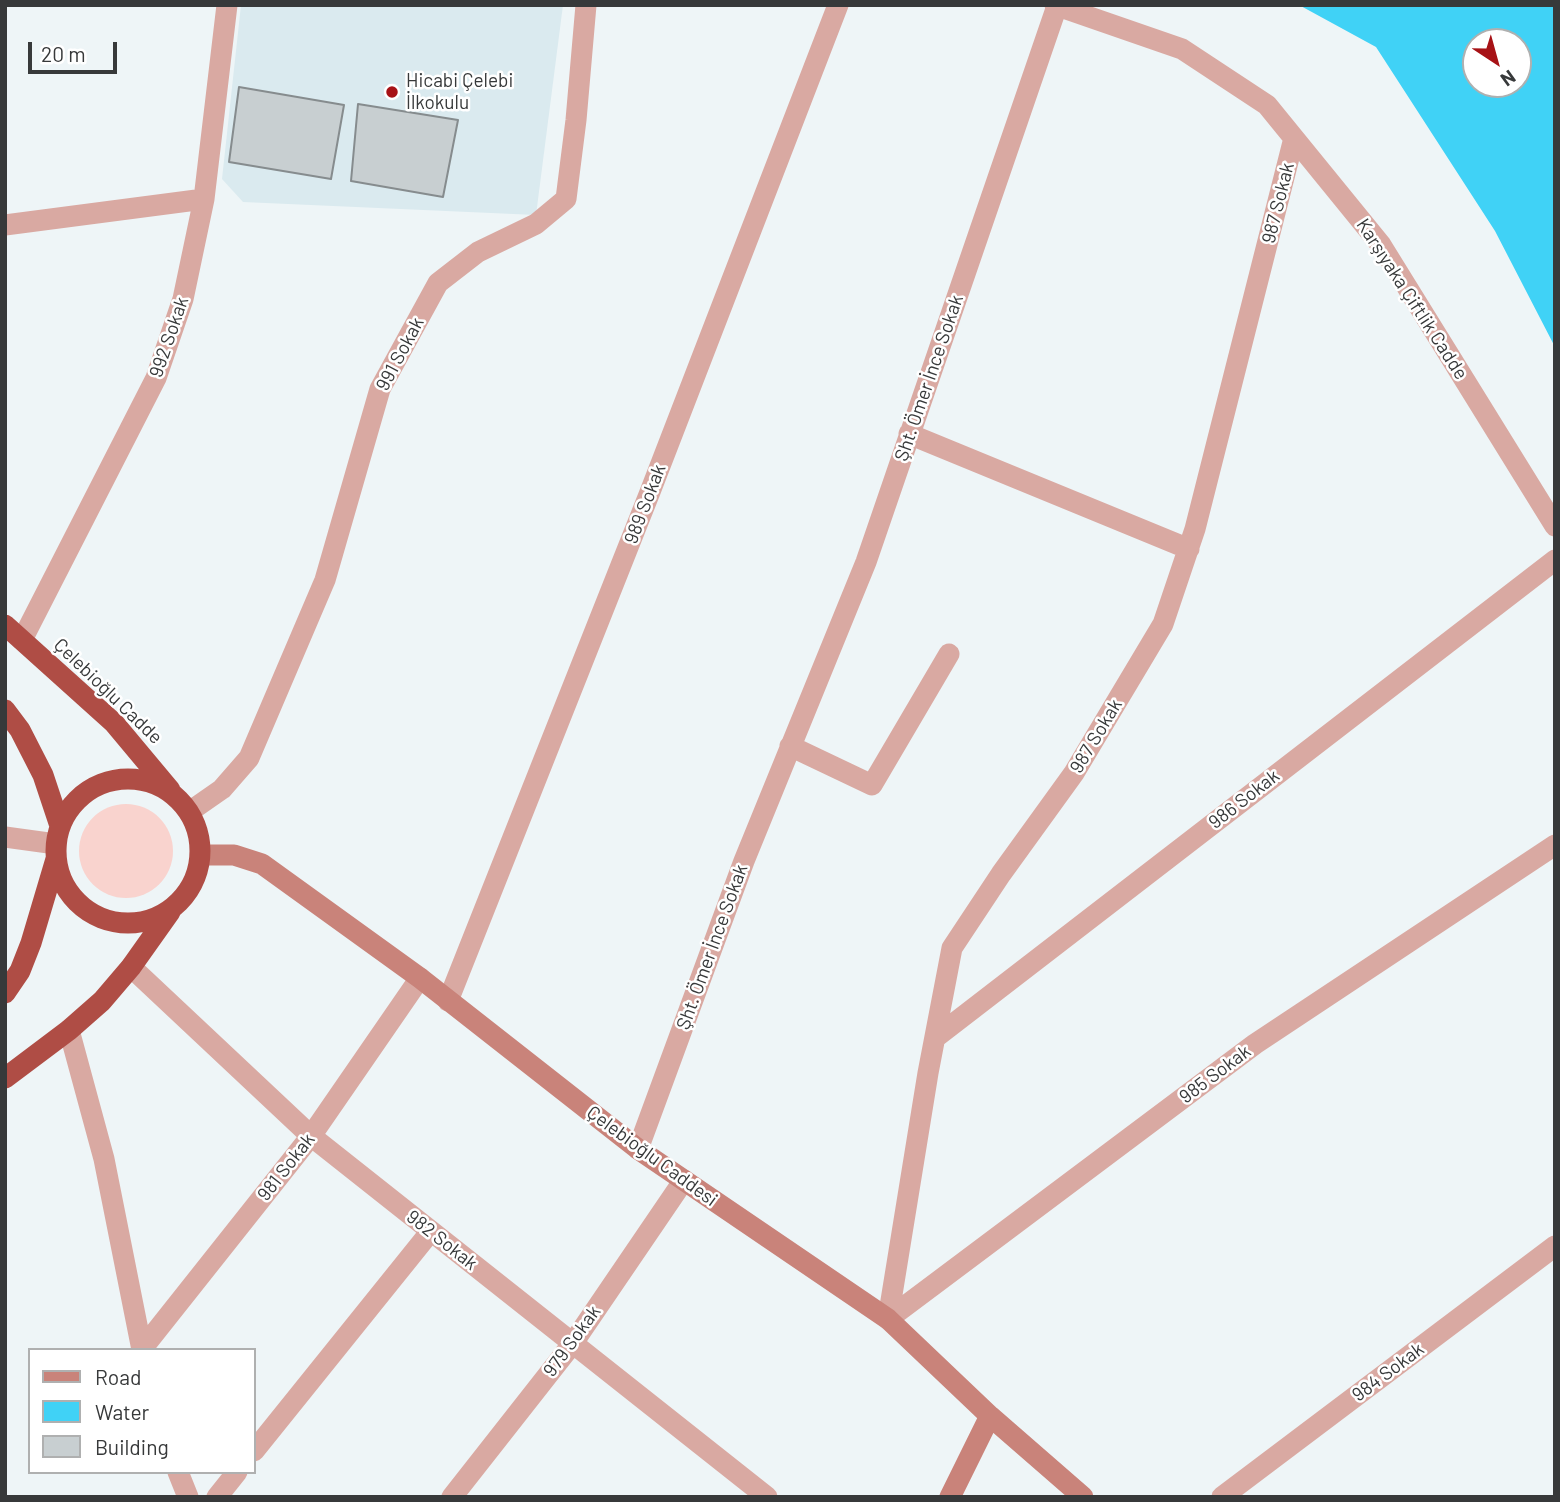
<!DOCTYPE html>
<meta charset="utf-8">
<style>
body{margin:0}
#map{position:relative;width:1560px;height:1502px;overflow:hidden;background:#eef5f7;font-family:Barlow,sans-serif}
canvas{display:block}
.frame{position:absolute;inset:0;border:7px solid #37393a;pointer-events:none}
.legend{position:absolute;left:28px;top:1348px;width:228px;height:126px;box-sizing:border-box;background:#fff;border:2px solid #afb0b0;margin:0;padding:9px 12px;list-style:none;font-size:21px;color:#37393a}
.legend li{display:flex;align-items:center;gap:14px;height:35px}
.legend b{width:35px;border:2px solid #afb0b0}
.north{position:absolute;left:1462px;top:28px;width:70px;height:70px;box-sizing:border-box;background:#fff;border:2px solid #afb0b0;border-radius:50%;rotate:144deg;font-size:19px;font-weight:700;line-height:28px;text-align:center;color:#37393a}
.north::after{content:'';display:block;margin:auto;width:24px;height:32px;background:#a71216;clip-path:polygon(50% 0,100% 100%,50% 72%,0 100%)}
.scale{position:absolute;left:28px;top:42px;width:89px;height:32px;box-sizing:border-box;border:4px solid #37393a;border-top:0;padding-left:9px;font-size:21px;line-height:24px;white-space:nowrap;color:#37393a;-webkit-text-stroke:5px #fff;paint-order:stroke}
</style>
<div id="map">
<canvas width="1560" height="1502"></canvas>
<div class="frame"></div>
<ul class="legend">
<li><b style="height:9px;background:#c9837a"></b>Road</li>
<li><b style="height:19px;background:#40d2f6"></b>Water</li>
<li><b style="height:19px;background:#c8cfd1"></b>Building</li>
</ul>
<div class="north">N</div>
<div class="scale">20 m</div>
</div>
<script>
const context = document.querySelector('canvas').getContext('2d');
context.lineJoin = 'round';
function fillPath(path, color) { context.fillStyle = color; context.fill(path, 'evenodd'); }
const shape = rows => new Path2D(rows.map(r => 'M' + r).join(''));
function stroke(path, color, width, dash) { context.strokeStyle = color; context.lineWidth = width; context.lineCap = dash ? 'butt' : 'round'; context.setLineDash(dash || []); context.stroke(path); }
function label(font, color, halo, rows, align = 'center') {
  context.font = font + ' Barlow,sans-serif'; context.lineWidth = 5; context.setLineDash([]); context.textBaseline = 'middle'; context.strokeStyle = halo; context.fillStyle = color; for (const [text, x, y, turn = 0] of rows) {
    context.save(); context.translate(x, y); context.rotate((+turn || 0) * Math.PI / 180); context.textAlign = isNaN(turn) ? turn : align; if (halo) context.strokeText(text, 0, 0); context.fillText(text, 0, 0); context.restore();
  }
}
fillPath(shape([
 [241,5,563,5,536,215,243,202,222,179]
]), '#daeaef');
fillPath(shape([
 '79 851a47 47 0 1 1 94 0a47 47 0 1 1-94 0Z'
]), '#f9d3ce');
fillPath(shape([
 [1299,5,1555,5,1555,347,1495,231,1376,47],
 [1476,42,1518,42,1518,84,1476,84]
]), '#40d2f6');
const building = shape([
 [239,87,344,105,331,179,229,162,239,87],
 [358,104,458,120,443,197,351,181,358,104]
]);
fillPath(building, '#c8cfd1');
stroke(building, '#868c8e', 2);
stroke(shape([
 [1055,5,1182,49,1267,105,1381,245,1555,526],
 [5,225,204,199],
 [909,434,1189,549],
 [22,640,156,378,183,299,204,199,227,5],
 [790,746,872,785,949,654],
 [189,812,222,789,249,758,325,580,380,389,438,283,478,252,536,224,566,199,576,120,586,5],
 [5,837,56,844],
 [131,967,311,1136,767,1497],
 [448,1001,650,492,838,5],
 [69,1030,104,1159,142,1350],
 [935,1038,1555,560],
 [638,1149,744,861,866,562,1057,6],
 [888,1319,928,1073,952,948,1001,874,1074,773,1163,624,1195,529,1294,138],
 [888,1319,1255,1044,1555,845],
 [142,1349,311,1136,420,978],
 [254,1451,431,1231],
 [178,1472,188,1497],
 [217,1497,237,1472],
 [452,1497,573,1343,684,1180],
 [1222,1497,1555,1246]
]), '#d9a9a2', 21);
stroke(shape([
 [201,855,234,855,262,864,420,978,638,1149,888,1319,990,1416,1083,1497],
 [950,1497,990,1416]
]), '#c9837a', 21);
stroke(shape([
 [5,625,114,723,170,790],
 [5,710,20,730,43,775,60,826],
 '56 851a72 72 0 1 1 144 0a72 72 0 1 1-144 0Z',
 [5,993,20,971,31,943,56,859],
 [5,1078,69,1030,102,1001,131,967,170,912]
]), '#af4d45', 21);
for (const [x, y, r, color] of [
 [392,92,7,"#a71216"]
]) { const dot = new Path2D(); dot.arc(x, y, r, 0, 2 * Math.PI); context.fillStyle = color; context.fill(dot); stroke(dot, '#fff', 2.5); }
label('19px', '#37393a', '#fff', [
 ["Hicabi Çelebi",406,81],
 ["İlkokulu",406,103]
], 'left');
label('19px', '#37393a', '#fff', [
 ["987 Sokak",1278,203,-76],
 ["Karşıyaka Çiftlik Cadde",1412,299,57],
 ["992 Sokak",169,337,-71],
 ["991 Sokak",400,354,-62],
 ["Şht. Ömer İnce Sokak",929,378,-71],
 ["989 Sokak",645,504,-69],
 ["Çelebioğlu Cadde",108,691,44],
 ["987 Sokak",1096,736,-59],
 ["986 Sokak",1244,799,-38],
 ["Şht. Ömer İnce Sokak",712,947,-70],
 ["985 Sokak",1215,1074,-37],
 ["Çelebioğlu Caddesi",652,1156,36],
 ["981 Sokak",286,1167,-52],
 ["982 Sokak",442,1240,38],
 ["979 Sokak",572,1341,-54],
 ["984 Sokak",1388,1372,-37]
]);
</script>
